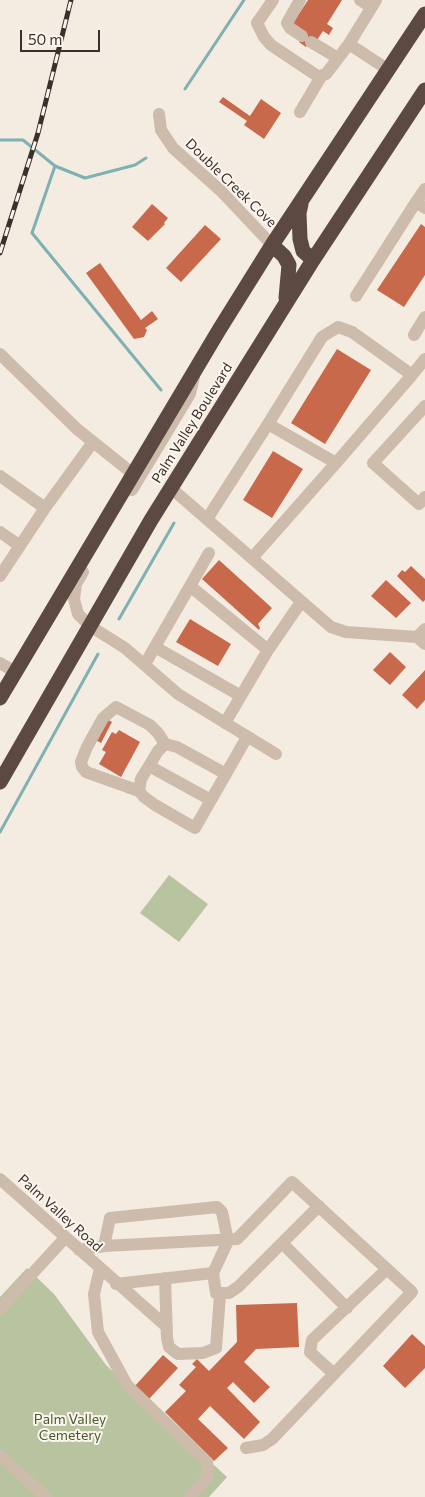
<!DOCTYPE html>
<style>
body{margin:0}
#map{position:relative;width:425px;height:1497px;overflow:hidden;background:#f4ebe1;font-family:Commissioner,sans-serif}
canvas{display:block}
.scale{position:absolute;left:20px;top:30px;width:80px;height:22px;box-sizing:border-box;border:2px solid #3b302b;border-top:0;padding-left:6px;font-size:15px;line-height:18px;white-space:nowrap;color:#3b302b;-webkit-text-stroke:4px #fbf5ee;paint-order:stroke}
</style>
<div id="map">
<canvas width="425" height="1497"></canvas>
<div class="scale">50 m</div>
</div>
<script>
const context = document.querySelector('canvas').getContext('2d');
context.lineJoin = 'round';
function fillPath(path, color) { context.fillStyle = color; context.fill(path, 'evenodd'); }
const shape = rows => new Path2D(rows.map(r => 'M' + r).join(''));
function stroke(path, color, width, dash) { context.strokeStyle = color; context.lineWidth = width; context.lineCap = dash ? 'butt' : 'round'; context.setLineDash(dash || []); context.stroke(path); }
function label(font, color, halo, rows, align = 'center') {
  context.font = font + ' Commissioner,sans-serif'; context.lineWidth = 4; context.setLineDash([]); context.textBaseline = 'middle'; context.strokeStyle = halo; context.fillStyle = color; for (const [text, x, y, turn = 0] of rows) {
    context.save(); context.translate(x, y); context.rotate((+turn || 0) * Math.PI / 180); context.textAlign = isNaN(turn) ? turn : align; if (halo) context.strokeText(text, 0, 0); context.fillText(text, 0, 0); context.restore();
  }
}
fillPath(shape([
 [169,875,208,904,179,942,140,913],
 [27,1268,54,1294,106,1365,227,1477,209,1497,0,1497,0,1297]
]), '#b8c4a0');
stroke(shape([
 [185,89,244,0],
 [0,140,23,140,55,166,85,178,135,165,146,158],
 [55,166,32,233,161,390],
 [119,619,174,523],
 [0,832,98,654]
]), '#7fb0b2', 3);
fillPath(shape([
 [308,0,342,0,327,24,333,28,329,35,323,31,315,43,311,40,306,47,299,42,304,35,291,26],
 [223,97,250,116,261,99,281,113,264,139,244,125,247,121,219,102],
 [152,204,168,218,164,223,165,224,148,241,132,227],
 [421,224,425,227,425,275,404,307,377,290],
 [205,225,221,239,181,282,166,268],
 [100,263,141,320,152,311,158,319,145,328,147,330,144,337,134,339,86,273],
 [337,349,371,370,325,444,291,423],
 [273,451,303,469,272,518,243,500],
 [219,560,272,608,258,624,260,628,259,630,202,579],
 [411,566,425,579,425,600,423,602,397,576,402,570,405,572],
 [386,580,411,603,396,618,371,596],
 [190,619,231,644,218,666,176,642],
 [390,652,406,667,390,685,373,670],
 [425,670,425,700,417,709,402,695],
 [101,716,112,722,101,743,90,737],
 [119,730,140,742,121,777,99,764,106,752,102,750,112,732,116,734],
 [297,1303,299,1347,256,1349,244,1362,270,1387,254,1403,233,1382,227,1388,260,1422,244,1439,210,1406,198,1419,228,1448,214,1461,165,1412,186,1391,179,1385,196,1367,192,1364,197,1359,209,1371,237,1342,236,1305],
 [412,1334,425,1346,425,1368,405,1388,383,1366],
 [163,1355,178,1368,149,1399,135,1386]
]), '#c8694b');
stroke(shape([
 [273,0,257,23,264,37,271,45,319,77,326,74,349,44,387,69],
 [300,0,287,23,290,28,302,36],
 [360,0,371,7],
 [311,42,338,58],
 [349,44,376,0],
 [300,112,322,75],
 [159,114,161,130,173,148,221,191,272,245],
 [416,202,425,189],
 [356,296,416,202,425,208],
 [414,335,425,317],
 [0,354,77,429,132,473],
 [412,375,425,359],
 [425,406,373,463,419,504,425,497],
 [268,424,322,337,338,327,352,332,412,375,336,463],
 [0,476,45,508,93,442],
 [171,488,331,627,346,632,417,637],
 [132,490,190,394,194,377],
 [207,519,268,424,336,463,253,557],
 [0,532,20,546],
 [209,553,190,586,268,650,225,723],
 [83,572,76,584,74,599,78,614,90,626,125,648,178,694,276,754],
 [0,576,45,508],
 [425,629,417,637,425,644],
 [155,647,241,696],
 [268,650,301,602],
 [0,663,15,672],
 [145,664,190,586],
 [149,766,211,800],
 [226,774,177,747,165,744,158,751,149,766,141,779,139,791,144,797,155,805,195,828,247,737],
 [139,791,86,772,82,767,81,762,87,747,103,718,116,707,150,725,158,733,165,744],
 [0,1179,167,1327],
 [282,1243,347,1308],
 [104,1246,110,1218,217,1207,222,1212,228,1241,213,1273],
 [79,1250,104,1246,237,1239,292,1182,412,1292,272,1439,263,1445,246,1448],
 [100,1269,94,1294,98,1332,127,1385,207,1462,207,1478,190,1497],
 [165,1278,167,1338,169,1347,178,1354,203,1353,216,1348,220,1295],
 [116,1284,213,1273,216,1293,229,1293,238,1287,319,1206],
 [0,1309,65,1238],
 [334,1374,310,1352,312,1340,387,1269],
 [0,1456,46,1497]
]), '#cdbbac', 12);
stroke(shape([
 [301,204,299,213,300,239,303,251,313,260],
 [272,245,284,256,289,265,286,298],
 [0,698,219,330,272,245,425,14],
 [0,782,151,520,313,260,425,90]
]), '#5c4a42', 15);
const rail = shape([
 [0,253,38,133,71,0]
]);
stroke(rail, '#3b302b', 5);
stroke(rail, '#fbf5ee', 3, [9]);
label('14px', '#3b302b', '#fbf5ee', [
 ["Double Creek Cove",231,183,44],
 ["Palm Valley Boulevard",192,423,-58],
 ["Palm Valley Road",60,1213,42]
]);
label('14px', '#4a5a2e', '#fbf5ee', [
 ["Palm Valley",70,1419],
 ["Cemetery",70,1435]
]);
</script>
